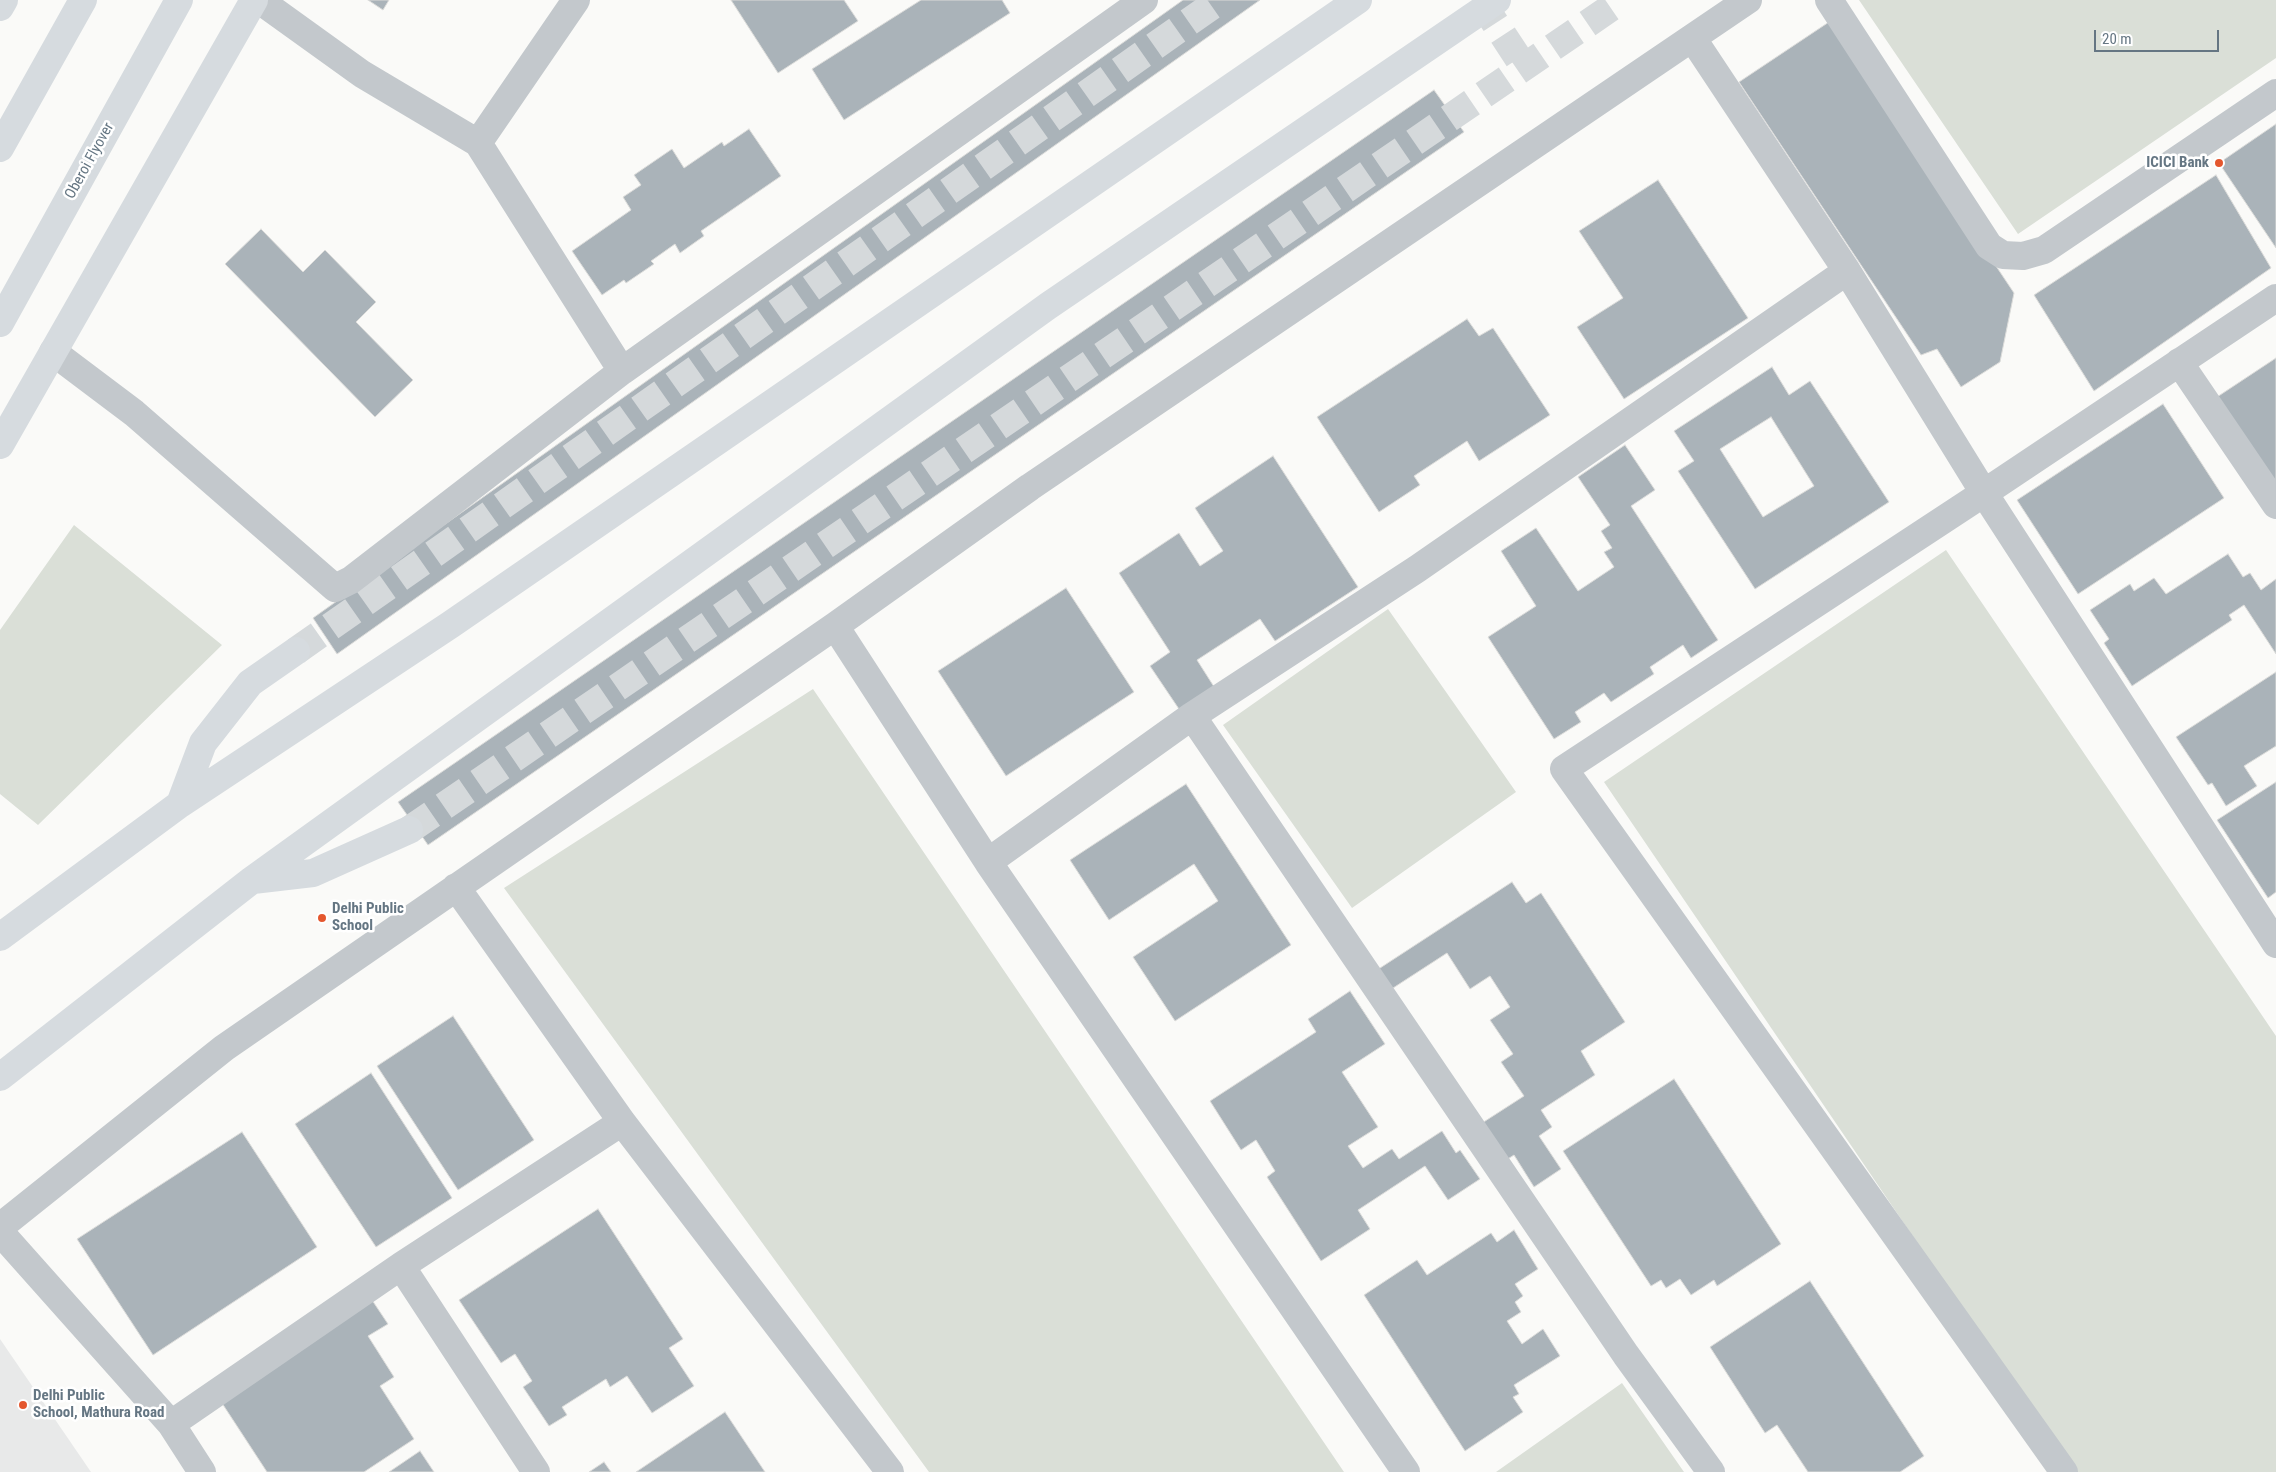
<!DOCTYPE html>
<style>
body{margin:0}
#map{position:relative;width:2276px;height:1472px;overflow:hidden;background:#fafaf8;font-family:"Roboto Condensed",sans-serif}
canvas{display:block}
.scale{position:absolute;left:2094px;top:30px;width:125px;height:22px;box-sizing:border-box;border:2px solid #657683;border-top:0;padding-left:6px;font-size:15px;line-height:18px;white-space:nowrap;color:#657683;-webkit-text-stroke:4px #fff;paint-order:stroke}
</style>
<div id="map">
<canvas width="2276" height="1472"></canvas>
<div class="scale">20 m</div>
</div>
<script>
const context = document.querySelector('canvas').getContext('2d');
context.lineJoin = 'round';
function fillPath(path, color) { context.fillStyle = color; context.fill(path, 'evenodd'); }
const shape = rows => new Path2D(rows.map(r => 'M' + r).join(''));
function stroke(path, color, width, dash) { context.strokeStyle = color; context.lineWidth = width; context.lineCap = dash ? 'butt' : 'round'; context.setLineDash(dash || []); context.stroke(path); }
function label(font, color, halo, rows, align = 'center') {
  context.font = font + ' "Roboto Condensed",sans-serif'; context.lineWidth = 5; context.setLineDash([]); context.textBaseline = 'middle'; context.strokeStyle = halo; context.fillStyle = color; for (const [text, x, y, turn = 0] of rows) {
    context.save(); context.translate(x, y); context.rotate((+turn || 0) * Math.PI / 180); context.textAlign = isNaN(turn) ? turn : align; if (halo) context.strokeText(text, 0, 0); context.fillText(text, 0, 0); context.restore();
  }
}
fillPath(shape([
 [0,1339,91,1472,0,1472]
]), '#e8e9e9');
fillPath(shape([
 [1859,0,2276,0,2276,58,2018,234],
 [74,525,222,645,38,825,0,794,0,630],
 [1946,550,2276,1036,2276,1472,2073,1472,1604,782],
 [1388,609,1516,792,1352,908,1223,725],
 [813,689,1344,1472,929,1472,504,888],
 [1622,1383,1684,1472,1496,1472]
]), '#dadfd7');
const building = shape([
 [368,0,389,0,383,10,368,0],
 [731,0,844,0,858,21,778,73,731,0],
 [921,0,1002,0,1010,13,844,120,812,69,921,0],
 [1183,0,1260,0,337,654,313,618,1183,0],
 [1832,20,2014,293,2000,362,1961,387,1937,349,1921,355,1739,82,1832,20],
 [1434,90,1464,132,428,845,398,802,1434,90],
 [2276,124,2276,248,2219,163,2276,124],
 [749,129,781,176,701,231,704,236,680,253,675,244,651,261,654,264,626,283,624,280,602,295,572,251,631,210,623,197,641,185,634,175,672,149,684,168,722,142,724,146,749,129],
 [2216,175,2271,268,2094,391,2034,295,2216,175],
 [1658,180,1748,318,1624,399,1577,327,1623,298,1579,231,1658,180],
 [261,229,303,272,325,250,376,302,356,322,413,380,375,417,225,264,261,229],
 [1467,319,1479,336,1493,328,1550,415,1479,461,1467,441,1414,476,1420,485,1379,512,1317,417,1467,319],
 [2276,358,2276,488,2217,397,2276,358],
 [1772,367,1789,395,1810,381,1889,502,1755,589,1678,471,1694,461,1674,431,1772,367],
 [1771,417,1814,486,1763,517,1720,449,1771,417],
 [2163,404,2224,498,2078,594,2017,500,2163,404],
 [1625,445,1655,490,1631,506,1718,640,1691,658,1683,645,1650,667,1654,674,1611,702,1604,693,1575,712,1581,722,1554,739,1488,637,1536,606,1501,551,1536,528,1578,591,1614,567,1604,552,1612,548,1601,531,1610,525,1578,477,1625,445],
 [1273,456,1358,587,1275,641,1260,619,1197,660,1218,693,1183,715,1150,666,1170,652,1119,573,1179,533,1200,566,1223,551,1195,508,1273,456],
 [2228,554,2243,577,2250,573,2261,590,2276,579,2276,654,2244,605,2229,615,2232,620,2132,686,2104,643,2109,639,2090,610,2130,584,2134,591,2154,578,2166,594,2228,554],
 [1066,588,1134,692,1006,776,938,671,1066,588],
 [2276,672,2276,746,2244,766,2257,786,2226,806,2212,783,2208,785,2176,737,2276,672],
 [2276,782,2276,892,2268,898,2217,820,2276,782],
 [1186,784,1291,945,1175,1021,1133,957,1218,901,1194,864,1109,920,1070,860,1186,784],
 [1512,882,1526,903,1541,893,1625,1022,1581,1051,1595,1075,1541,1110,1552,1127,1539,1136,1561,1169,1534,1187,1514,1155,1503,1162,1479,1125,1524,1096,1501,1062,1513,1054,1490,1020,1510,1007,1490,976,1470,989,1447,953,1390,990,1377,970,1512,882],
 [1350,991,1385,1044,1342,1072,1378,1127,1348,1146,1363,1168,1392,1149,1399,1159,1442,1131,1456,1153,1460,1150,1480,1179,1448,1200,1425,1166,1358,1210,1370,1229,1321,1261,1267,1177,1275,1171,1256,1140,1241,1150,1210,1101,1316,1032,1308,1019,1350,991],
 [453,1016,534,1140,458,1190,377,1066,453,1016],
 [371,1073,452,1198,376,1247,295,1124,371,1073],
 [1674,1079,1781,1244,1717,1286,1714,1280,1691,1295,1680,1279,1666,1288,1661,1280,1651,1286,1563,1151,1674,1079],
 [242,1132,317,1247,153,1355,77,1239,242,1132],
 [598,1209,683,1339,669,1348,694,1386,652,1413,627,1376,610,1387,606,1379,562,1407,567,1415,549,1426,523,1387,532,1381,515,1354,501,1363,459,1300,598,1209],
 [1514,1230,1538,1269,1515,1284,1523,1296,1515,1302,1521,1312,1507,1321,1522,1344,1543,1329,1560,1356,1514,1385,1519,1394,1513,1397,1523,1412,1465,1451,1364,1295,1417,1260,1427,1275,1491,1233,1497,1242,1514,1230],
 [1810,1281,1924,1456,1900,1472,1808,1472,1777,1425,1765,1433,1710,1347,1810,1281],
 [370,1297,388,1324,368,1336,394,1377,380,1386,414,1439,364,1472,267,1472,218,1397,370,1297],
 [725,1412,765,1472,636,1472,725,1412],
 [420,1451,434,1472,389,1472,420,1451],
 [604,1462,611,1472,589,1472,604,1462]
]);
fillPath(building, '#aab3b9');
stroke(building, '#dcdcda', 1);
stroke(shape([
 [1480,0,1524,67],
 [296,651,1220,0],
 [409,830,1622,0]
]), '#d5d9db', 28, [28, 14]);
stroke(shape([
 [259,0,362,74,478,143,622,371],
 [1829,0,1989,246,2003,255,2023,256,2044,250,2276,93],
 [1693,39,1847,271,1984,493,2276,298],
 [478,143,576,0],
 [53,352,134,413,335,588,351,580,622,371,1144,0],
 [2179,362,2276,505],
 [835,626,988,862,1406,1472],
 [1192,716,1626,1355,1711,1472],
 [988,862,1192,716,1417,569,1847,271],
 [456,887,622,1122,890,1472],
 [0,1227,224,1048,835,626,1030,487,1748,0],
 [0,1232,171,1424,202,1472],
 [401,1266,536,1472],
 [171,1424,401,1266,622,1122],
 [2064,1472,1564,769,1984,493,2276,944]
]), '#c3c8cc', 28);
stroke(shape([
 [0,7,4,0],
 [0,148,83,0],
 [0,323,179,0],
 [0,445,254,0],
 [180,804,203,743,250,683,296,651],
 [253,880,313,873,409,830],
 [0,937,180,804,450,625,1358,0],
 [0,1077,252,880,1048,306,1497,0]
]), '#d6dbdf', 28);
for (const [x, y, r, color] of [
 [2219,163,5,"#e4572e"],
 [322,918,5,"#e4572e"],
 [23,1405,5,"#e4572e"]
]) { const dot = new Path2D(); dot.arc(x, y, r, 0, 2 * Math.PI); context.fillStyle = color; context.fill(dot); stroke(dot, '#fff', 2); }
label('15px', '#657683', '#fff', [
 ["Oberoi Flyover",90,161,-61]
]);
label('bold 15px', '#657683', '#fff', [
 ["ICICI Bank",2209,163,"right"],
 ["Delhi Public",332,909],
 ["School",332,926],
 ["Delhi Public",33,1396],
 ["School, Mathura Road",33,1413]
], 'left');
</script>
